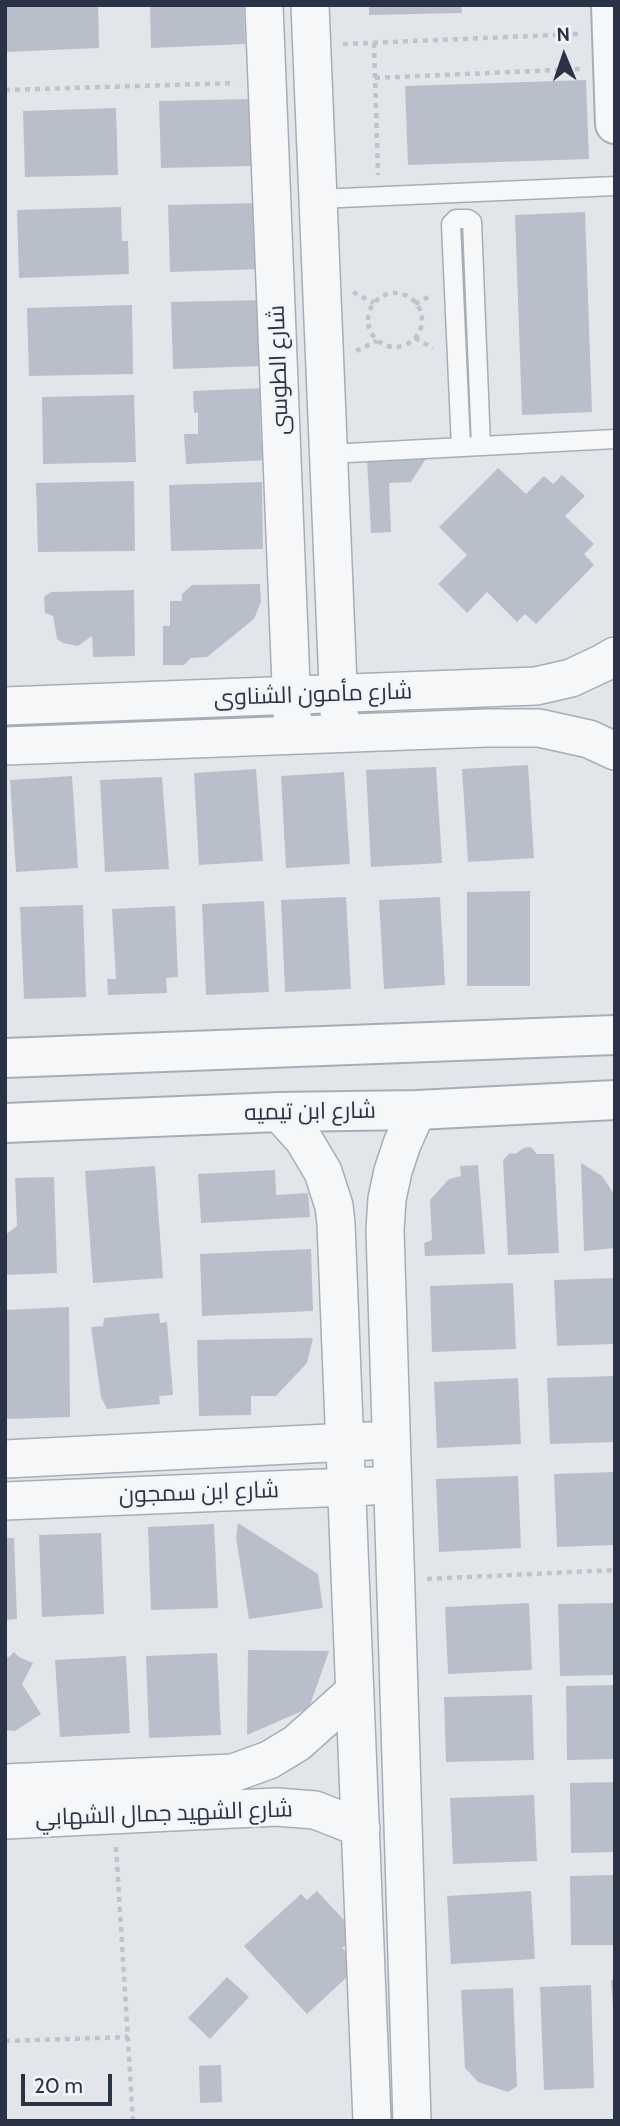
<!DOCTYPE html>
<meta charset="utf-8">
<style>
body{margin:0}
#map{position:relative;width:620px;height:2126px;overflow:hidden;background:#e2e6eb;font-family:Cabin,sans-serif}
canvas{display:block}
.frame{position:absolute;inset:0;border:7px solid #293345;pointer-events:none}
.north{position:absolute;left:529px;top:21px;width:70px;height:70px;-webkit-text-stroke:5px #f2f5f8;paint-order:stroke;rotate:358deg;font-size:19px;font-weight:700;line-height:28px;text-align:center;color:#293345}
.north::after{content:'';display:block;margin:auto;width:24px;height:32px;background:#293345;clip-path:polygon(50% 0,100% 100%,50% 72%,0 100%)}
.scale{position:absolute;left:21px;top:2074px;width:91px;height:32px;box-sizing:border-box;border:4px solid #293345;border-top:0;padding-left:9px;font-size:21px;line-height:24px;white-space:nowrap;color:#293345;-webkit-text-stroke:5px #f2f5f8;paint-order:stroke}
</style>
<div id="map">
<canvas width="620" height="2126"></canvas>
<div class="frame"></div>
<div class="north">N</div>
<div class="scale">20 m</div>
</div>
<script>
const context = document.querySelector('canvas').getContext('2d');
context.lineJoin = 'round';
function fillPath(path, color) { context.fillStyle = color; context.fill(path, 'evenodd'); }
const shape = rows => new Path2D(rows.map(r => 'M' + r).join(''));
function stroke(path, color, width, dash) { context.strokeStyle = color; context.lineWidth = width; context.lineCap = dash ? 'butt' : 'round'; context.setLineDash(dash || []); context.stroke(path); }
function label(font, color, halo, rows, align = 'center') {
  context.font = font + ' Cabin,Cairo,sans-serif'; context.lineWidth = 5; context.setLineDash([]); context.textBaseline = 'middle'; context.strokeStyle = halo; context.fillStyle = color; for (const [text, x, y, turn = 0] of rows) {
    context.save(); context.translate(x, y); context.rotate((+turn || 0) * Math.PI / 180); context.textAlign = isNaN(turn) ? turn : align; if (halo) context.strokeText(text, 0, 0); context.fillText(text, 0, 0); context.restore();
  }
}
fillPath(shape([
 [5,5,98,5,99,48,6,52],
 [150,5,244,5,245,44,151,48],
 [369,5,461,5,462,13,369,15],
 [586,80,589,159,408,165,405,86],
 [252,99,254,166,161,168,159,101],
 [116,108,118,175,25,177,23,111],
 [261,203,262,269,170,272,168,205],
 [121,207,122,241,128,241,129,274,19,278,17,210],
 [585,212,592,412,522,415,515,215],
 [264,300,265,366,173,369,171,302],
 [132,305,133,374,29,376,27,308],
 [264,388,265,395,260,405,261,442,270,442,270,460,186,464,184,434,198,434,198,412,194,413,193,391],
 [134,395,136,462,43,464,42,397],
 [427,457,411,482,389,483,391,532,371,533,367,460],
 [498,468,526,494,544,476,553,484,562,475,585,496,565,516,594,544,584,554,594,565,536,624,525,614,517,622,487,592,467,613,438,584,467,555,439,527],
 [134,481,135,551,38,552,36,483],
 [262,482,263,549,171,551,169,485],
 [260,584,261,602,254,619,207,657,191,658,184,665,163,665,163,626,170,626,170,601,182,601,182,594,192,585],
 [134,590,135,656,93,657,92,636,78,646,63,643,57,639,53,616,45,613,44,597,51,592],
 [528,765,534,858,468,862,462,769],
 [436,767,442,863,371,867,366,770],
 [256,769,263,861,199,865,194,773],
 [344,772,350,864,286,868,281,776],
 [72,776,78,868,16,872,10,780],
 [162,777,169,869,105,872,100,780],
 [530,891,530,986,467,986,467,892],
 [346,897,351,989,285,992,281,900],
 [440,897,445,985,384,989,379,900],
 [264,901,269,992,206,995,202,904],
 [83,905,86,997,24,999,20,907],
 [175,906,178,977,166,978,167,993,108,995,107,979,116,979,112,909],
 [531,1147,537,1154,554,1154,559,1253,508,1255,503,1160,510,1153,515,1154,524,1148],
 [581,1163,602,1176,615,1196,615,1248,584,1251],
 [478,1165,485,1254,425,1256,424,1243,432,1240,430,1200,449,1179,461,1176,460,1166],
 [155,1166,163,1278,93,1283,85,1171],
 [275,1170,276,1195,308,1193,310,1217,201,1223,198,1174],
 [54,1177,57,1273,5,1275,5,1235,17,1226,15,1178],
 [311,1249,313,1311,202,1316,200,1254],
 [615,1278,615,1344,557,1346,554,1280],
 [513,1283,516,1349,432,1352,430,1286],
 [69,1307,70,1417,5,1419,5,1310],
 [159,1313,160,1323,167,1322,173,1395,159,1396,160,1404,107,1409,101,1397,91,1327,103,1326,104,1318],
 [313,1338,307,1363,276,1396,251,1396,251,1415,199,1416,197,1340],
 [615,1376,615,1442,550,1444,547,1378],
 [518,1378,521,1444,437,1448,434,1382],
 [615,1472,615,1545,557,1547,554,1474],
 [518,1476,521,1548,439,1552,436,1479],
 [238,1523,318,1574,323,1608,249,1619,236,1538],
 [214,1524,218,1608,151,1610,148,1527],
 [101,1533,104,1614,42,1617,39,1535],
 [5,1538,14,1538,17,1619,5,1620],
 [529,1603,532,1670,448,1674,445,1607],
 [615,1603,615,1675,560,1676,558,1604],
 [248,1650,329,1651,309,1708,247,1735],
 [14,1652,19,1657,33,1663,22,1684,41,1714,15,1731,5,1730,5,1657,9,1657],
 [217,1653,221,1735,149,1738,146,1656],
 [126,1656,130,1733,60,1737,55,1660],
 [615,1685,615,1759,567,1760,566,1686],
 [532,1695,534,1760,446,1762,444,1697],
 [615,1782,615,1852,571,1853,570,1783],
 [534,1795,537,1861,453,1864,450,1798],
 [615,1875,615,1945,571,1945,570,1876],
 [317,1891,357,1934,342,1948,359,1966,307,2014,244,1946,301,1894,307,1900],
 [531,1891,535,1959,451,1964,447,1896],
 [227,1977,249,1997,210,2039,188,2018],
 [615,1979,615,2008,613,2009,611,1980],
 [591,1985,594,2088,544,2090,540,1987],
 [513,1988,517,2086,508,2092,478,2082,465,2068,461,1990],
 [221,2065,222,2102,200,2103,199,2066]
]), '#b9bfca');
const service = shape([
 [318,199,615,186],
 [461,447,451,224,456,219,468,219,472,222,481,446],
 [329,454,615,439]
]);
const minor = shape([
 [264,5,293,735],
 [310,5,340,733],
 [5,706,536,686,571,678,603,663,615,656],
 [5,746,487,728,539,728,589,739,615,751],
 [279,1112,304,1140,323,1172,334,1206,336,1224,372,2121],
 [5,1459,370,1441],
 [5,1501,371,1486],
 [5,1783,233,1773,269,1760,297,1743,355,1691],
 [5,1820,276,1807,315,1810,361,1828],
 [412,2121,385,1230,387,1199,393,1171,402,1144,417,1110]
]);
const tertiary = shape([
 [611,5,615,124],
 [5,1058,615,1035],
 [5,1123,279,1112,417,1110,615,1100]
]);
stroke(service, '#a7adb6', 21);
stroke(minor, '#a7adb6', 40);
stroke(tertiary, '#a7adb6', 42);
stroke(shape([
 [374,43,378,175],
 [343,44,579,34],
 [375,78,580,69],
 [5,90,235,83],
 [353,292,374,303],
 '368 320a27 27 0 1 1 54 0a27 27 0 1 1-54 0Z',
 [415,304,432,295],
 [415,338,433,348],
 [356,351,377,341],
 [427,1579,615,1570],
 [116,1847,133,2121],
 [5,2041,128,2037]
]), '#c0c4ca', 4.5, [5, 5]);
stroke(service, '#f5f7f9', 18);
stroke(minor, '#f5f7f9', 37);
stroke(tertiary, '#f5f7f9', 38);
label('23px', '#293345', '#f2f5f8', [
 ["شارع الطوسى",279,370,-92],
 ["شارع مأمون الشناوى",313,695,-2],
 ["شارع ابن تيميه",310,1112,-1],
 ["شارع ابن سمجون",199,1493,-2],
 ["شارع الشهيد جمال الشهابي",164,1814,-2]
]);
</script>
